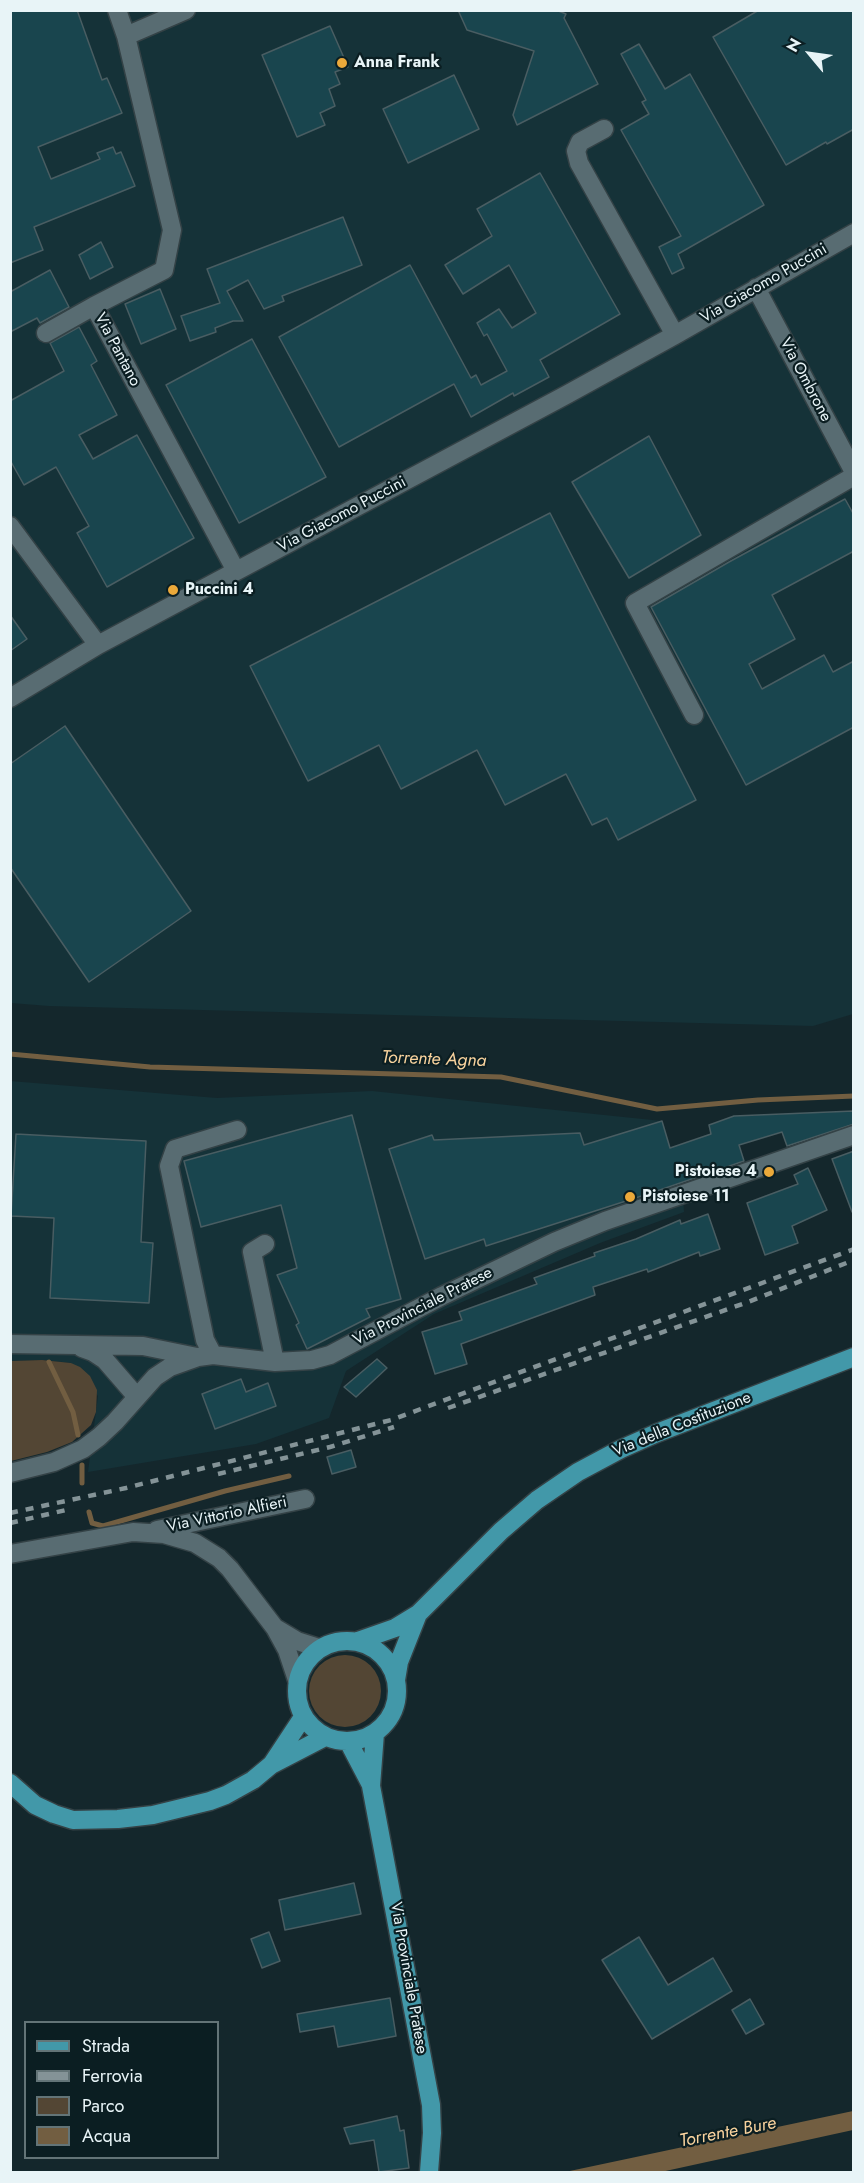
<!DOCTYPE html>
<style>
body{margin:0}
#map{position:relative;width:864px;height:2183px;overflow:hidden;background:#14272c;font-family:Jost,sans-serif}
canvas{display:block}
.frame{position:absolute;inset:0;border:12px solid #e8f4f7;pointer-events:none}
.legend{position:absolute;left:24px;top:2021px;width:195px;height:138px;box-sizing:border-box;background:#0b1e22;border:2px solid #637477;margin:0;padding:8px 10px;list-style:none;font-size:18px;color:#e8f4f7}
.legend li{display:flex;align-items:center;gap:12px;height:30px}
.legend b{width:30px;border:2px solid #637477}
.north{position:absolute;left:780px;top:24px;width:60px;height:60px;-webkit-text-stroke:4px #0b1e22;paint-order:stroke;rotate:299deg;font-size:16px;font-weight:700;line-height:24px;text-align:center;color:#e8f4f7}
.north::after{content:'';display:block;margin:auto;width:21px;height:27px;background:#e8f4f7;clip-path:polygon(50% 0,100% 100%,50% 72%,0 100%)}
</style>
<div id="map">
<canvas width="864" height="2183"></canvas>
<div class="frame"></div>
<ul class="legend">
<li><b style="height:8px;background:#4298a9"></b>Strada</li>
<li><b style="height:8px;background:#849397"></b>Ferrovia</li>
<li><b style="height:16px;background:#534634"></b>Parco</li>
<li><b style="height:16px;background:#725e41"></b>Acqua</li>
</ul>
<div class="north">N</div>
</div>
<script>
const context = document.querySelector('canvas').getContext('2d');
context.lineJoin = 'round';
function fillPath(path, color) { context.fillStyle = color; context.fill(path, 'evenodd'); }
const shape = rows => new Path2D(rows.map(r => 'M' + r).join(''));
function stroke(path, color, width, dash) { context.strokeStyle = color; context.lineWidth = width; context.lineCap = dash ? 'butt' : 'round'; context.setLineDash(dash || []); context.stroke(path); }
function label(font, color, halo, rows, align = 'center') {
  context.font = font + ' Jost,sans-serif'; context.lineWidth = 4.5; context.setLineDash([]); context.textBaseline = 'middle'; context.strokeStyle = halo; context.fillStyle = color; for (const [text, x, y, turn = 0] of rows) {
    context.save(); context.translate(x, y); context.rotate((+turn || 0) * Math.PI / 180); context.textAlign = isNaN(turn) ? turn : align; if (halo) context.strokeText(text, 0, 0); context.fillText(text, 0, 0); context.restore();
  }
}
fillPath(shape([
 [10,11,853,11,853,1014,813,1026,49,1006,11,1003],
 [10,1081,217,1098,372,1091,662,1121,682,1183,684,1212,600,1243,434,1314,346,1371,329,1418,256,1444,88,1472,98,1396,71,1363,43,1360,11,1361]
]), '#153238');
fillPath(shape([
 [42,1360,71,1363,80,1367,90,1376,97,1390,96,1412,91,1425,72,1442,47,1452,11,1461,11,1361],
 '309 1691a36 36 0 1 1 72 0a36 36 0 1 1-72 0Z'
]), '#534634');
fillPath(shape([
 [853,2111,853,2130,661,2172,565,2172]
]), '#725e41');
stroke(shape([
 [10,1054,150,1067,501,1077,657,1109,758,1100,854,1096],
 [49,1362,73,1412,78,1435],
 [82,1465,82,1483],
 [89,1512,92,1523,103,1526,225,1491,289,1476]
]), '#725e41', 5);
const building = shape([
 [10,10,77,10,102,80,107,78,122,113,38,147,51,179,100,159,97,153,113,147,116,154,121,152,135,186,34,227,43,250,10,263,10,10],
 [458,10,556,10,566,14,564,18,598,84,517,125,513,115,534,51,467,30,458,10],
 [759,10,854,10,854,129,827,144,826,142,786,165,713,37,759,10],
 [330,26,348,67,335,72,340,84,329,89,335,106,320,113,325,125,297,137,262,55,330,26],
 [639,44,665,89,690,74,764,205,678,254,684,268,672,274,659,247,681,236,621,130,649,114,642,102,646,100,621,54,639,44],
 [454,75,479,129,408,163,383,109,454,75],
 [540,173,620,314,540,360,549,377,514,396,513,393,471,417,454,384,339,447,279,337,410,265,471,378,476,375,481,385,507,371,487,334,484,336,477,323,499,309,512,328,536,313,509,265,463,294,445,265,492,236,477,209,540,173],
 [343,217,362,265,282,296,284,301,264,309,248,280,227,291,243,321,233,321,215,328,216,332,190,341,181,316,220,303,207,269,343,217],
 [101,242,113,267,90,279,79,255,101,242],
 [50,270,69,307,40,323,37,318,10,332,10,292,50,270],
 [160,289,176,329,141,344,125,304,160,289],
 [79,327,97,361,91,365,117,415,79,435,93,459,137,435,194,538,107,587,77,533,89,526,56,467,24,485,10,460,10,401,64,371,50,343,79,327],
 [252,339,326,477,239,523,166,385,252,339],
 [649,436,701,535,629,578,572,482,649,436],
 [845,499,854,515,854,551,772,595,795,639,749,664,762,689,824,655,833,672,854,661,854,727,746,785,651,607,729,562,845,499],
 [550,513,696,800,618,840,607,818,592,825,566,774,505,805,477,750,401,789,379,745,308,781,250,666,550,513],
 [10,615,27,639,10,651,10,615],
 [65,726,191,911,89,982,10,867,10,764,65,726],
 [854,1111,854,1124,787,1146,782,1132,739,1145,744,1161,654,1192,486,1246,484,1239,425,1259,389,1149,432,1135,434,1140,580,1133,584,1145,662,1121,670,1148,711,1134,709,1125,734,1116,854,1111],
 [352,1115,401,1299,366,1309,370,1317,307,1349,296,1325,299,1323,277,1275,297,1268,281,1205,201,1227,184,1161,352,1115],
 [16,1134,146,1141,141,1242,153,1243,149,1303,50,1298,54,1218,11,1216,16,1134],
 [854,1151,854,1212,852,1212,832,1159,854,1151],
 [808,1168,827,1210,792,1226,798,1243,765,1255,747,1203,798,1184,794,1175,808,1168],
 [708,1214,720,1249,700,1256,699,1252,648,1272,647,1269,593,1287,595,1295,461,1344,467,1364,435,1374,422,1332,462,1320,459,1312,537,1284,534,1278,595,1256,594,1253,636,1239,680,1220,681,1224,708,1214],
 [377,1359,387,1368,356,1397,344,1387,377,1359],
 [241,1379,246,1392,268,1383,276,1406,215,1429,202,1394,241,1379],
 [351,1450,356,1467,332,1474,327,1457,351,1450],
 [354,1883,361,1914,285,1930,279,1900,354,1883],
 [269,1932,280,1961,262,1968,251,1939,269,1932],
 [639,1937,668,1985,713,1958,732,1991,652,2039,602,1960,639,1937],
 [390,1998,396,2036,338,2047,334,2026,300,2032,297,2014,390,1998],
 [750,1999,764,2024,746,2034,732,2010,750,1999],
 [397,2116,400,2131,404,2130,409,2168,379,2172,374,2140,350,2144,344,2128,397,2116]
]);
fillPath(building, '#19454e');
stroke(building, '#495d62', 1.5);
const minor = shape([
 [117,10,126,36,172,230,164,270,94,306,236,571],
 [126,36,186,10],
 [604,129,580,142,576,151,579,163,675,335],
 [756,288,854,472],
 [46,333,94,306],
 [10,526,98,645],
 [10,698,98,645,566,395,675,335,854,233],
 [694,715,635,603,854,476],
 [265,1244,252,1252,275,1362],
 [10,1344,143,1346,197,1357],
 [82,1348,93,1352,105,1360,137,1397],
 [213,1355,205,1340,169,1166,175,1149,237,1130],
 [10,1473,54,1462,83,1449,99,1437,115,1422,155,1377,170,1367,198,1357,213,1355,275,1362,312,1360,330,1355,442,1296,554,1242,605,1221,854,1135],
 [157,1530,305,1499],
 [10,1554,133,1532,164,1534,195,1543,219,1558,230,1569,275,1628,287,1650,297,1680],
 [277,1629,297,1641,319,1648]
]);
const major = shape([
 '297 1691a50 50 0 1 1 100 0a50 50 0 1 1-100 0Z',
 [358,1641,395,1628,418,1614,501,1531,537,1500,578,1472,621,1449,657,1433,854,1357],
 [396,1680,399,1662,418,1614],
 [375,1733,371,1786,431,2105,432,2133,429,2172],
 [348,1741,371,1785],
 [272,1764,303,1717],
 [10,1783,35,1805,54,1814,73,1820,118,1819,153,1815,210,1801,226,1795,253,1780,271,1765,325,1737]
]);
stroke(minor, '#344246', 21);
stroke(major, '#344246', 21);
stroke(minor, '#586c72', 18);
stroke(major, '#4298a9', 18);
stroke(shape([
 [448,1408,748,1302,854,1260],
 [218,1474,330,1447,394,1427],
 [10,1513,126,1488,391,1420,854,1249],
 [10,1523,66,1510]
]), '#849397', 4.5, [8, 8]);
for (const [x, y, r, color] of [
 [342,63,6,"#eba93a"],
 [173,590,6,"#eba93a"],
 [769,1172,6,"#eba93a"],
 [630,1197,6,"#eba93a"]
]) { const dot = new Path2D(); dot.arc(x, y, r, 0, 2 * Math.PI); context.fillStyle = color; context.fill(dot); stroke(dot, '#0b1e22', 2); }
label('bold 16px', '#e8f4f7', '#0b1e22', [
 ["Anna Frank",354,63],
 ["Puccini 4",185,590],
 ["Pistoiese 4",757,1172,"right"],
 ["Pistoiese 11",642,1197]
], 'left');
label('16px', '#e8f4f7', '#0b1e22', [
 ["Via Giacomo Puccini",764,284,-30],
 ["Via Pantano",117,350,62],
 ["Via Ombrone",805,380,62],
 ["Via Giacomo Puccini",342,515,-28],
 ["Via Provinciale Pratese",423,1307,-27],
 ["Via della Costituzione",682,1425,-22],
 ["Via Vittorio Alfieri",227,1515,-12],
 ["Via Provinciale Pratese",408,1978,80]
]);
label('italic 18px', '#f9d39e', '#0b1e22', [
 ["Torrente Agna",434,1060,2],
 ["Torrente Bure",728,2133,-11]
]);
</script>
